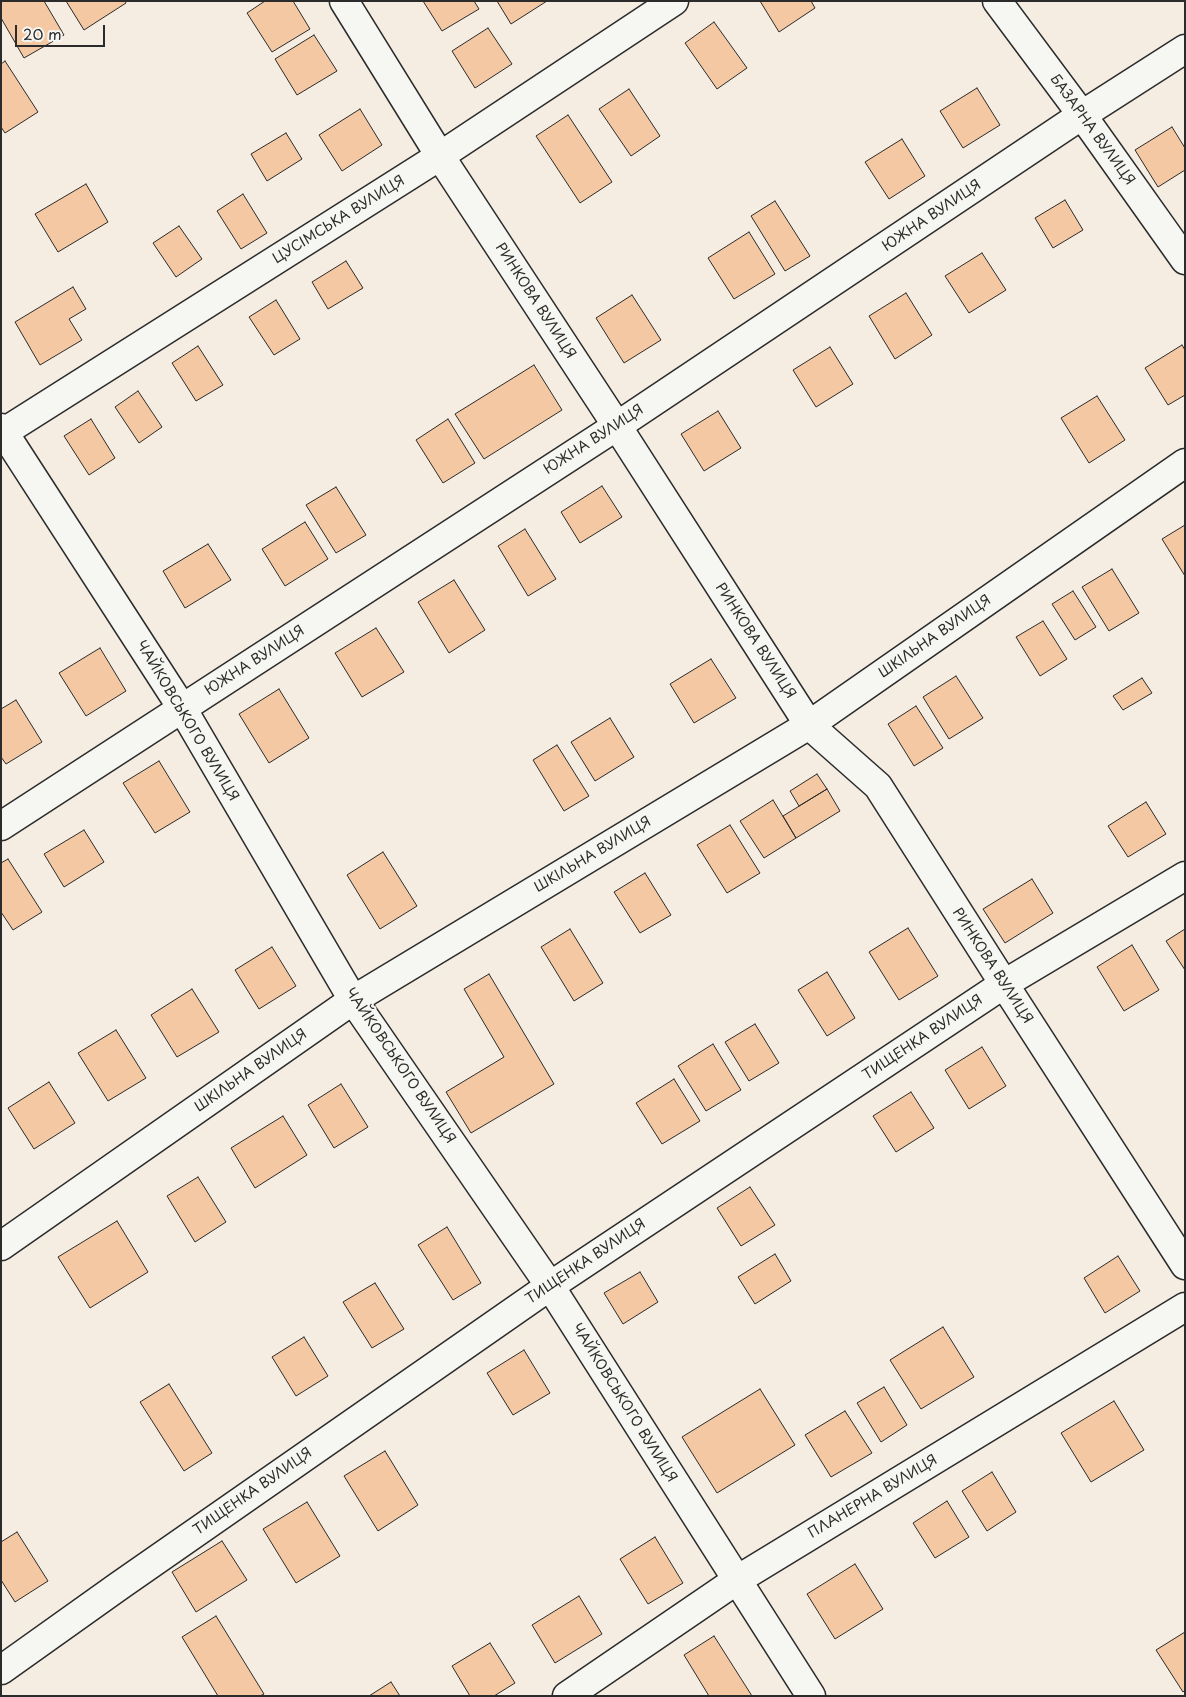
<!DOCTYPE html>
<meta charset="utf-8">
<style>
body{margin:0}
#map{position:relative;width:1186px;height:1697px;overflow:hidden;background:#f5ede2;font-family:"Playpen Sans",sans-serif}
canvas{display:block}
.frame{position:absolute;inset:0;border:2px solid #2b2b2b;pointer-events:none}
.scale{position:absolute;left:15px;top:25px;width:90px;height:22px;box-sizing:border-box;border:2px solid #2b2b2b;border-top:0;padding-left:6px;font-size:15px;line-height:18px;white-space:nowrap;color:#2b2b2b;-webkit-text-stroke:4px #f6f6f2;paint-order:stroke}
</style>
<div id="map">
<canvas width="1186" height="1697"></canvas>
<div class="frame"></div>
<div class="scale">20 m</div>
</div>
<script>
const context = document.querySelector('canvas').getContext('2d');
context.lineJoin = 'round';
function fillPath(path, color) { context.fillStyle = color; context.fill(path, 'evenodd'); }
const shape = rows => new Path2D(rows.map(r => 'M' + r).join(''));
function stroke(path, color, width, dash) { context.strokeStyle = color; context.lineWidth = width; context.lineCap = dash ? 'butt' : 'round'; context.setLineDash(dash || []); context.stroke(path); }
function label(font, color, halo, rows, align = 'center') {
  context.font = font + ' "Playpen Sans",sans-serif'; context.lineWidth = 4; context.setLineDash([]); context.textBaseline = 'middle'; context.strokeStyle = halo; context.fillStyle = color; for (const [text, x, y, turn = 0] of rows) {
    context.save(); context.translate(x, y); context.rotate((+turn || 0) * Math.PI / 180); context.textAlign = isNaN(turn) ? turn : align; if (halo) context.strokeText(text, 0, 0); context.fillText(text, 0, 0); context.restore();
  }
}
const building = shape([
 [1,1,44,1,64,35,24,58,1,18,1,1],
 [66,1,125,1,126,3,84,30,66,1],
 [265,1,293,1,310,29,272,52,247,13,265,1],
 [423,1,474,1,479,9,442,31,423,1],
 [497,1,547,1,511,24,497,1],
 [760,1,811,1,815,8,779,32,760,1],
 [714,22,747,68,717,89,685,43,714,22],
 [488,28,512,64,475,88,452,51,488,28],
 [314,35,337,71,297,95,275,59,314,35],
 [5,61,38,112,5,133,1,127,1,64,5,61],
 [977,88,1000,125,963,148,940,111,977,88],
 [629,89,660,136,631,156,599,109,629,89],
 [360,109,382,145,342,171,319,135,360,109],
 [568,115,612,182,580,203,536,136,568,115],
 [1172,127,1185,148,1185,170,1158,187,1135,150,1172,127],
 [286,133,302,159,267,181,251,154,286,133],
 [902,139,925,176,889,199,865,162,902,139],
 [86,184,108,222,58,252,35,214,86,184],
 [243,194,267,233,241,249,217,211,243,194],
 [1065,200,1083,230,1053,248,1035,218,1065,200],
 [775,201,810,256,785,271,751,216,775,201],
 [179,226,202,259,176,277,153,243,179,226],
 [749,232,775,274,734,299,708,258,749,232],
 [982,253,1006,290,969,313,945,276,982,253],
 [346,261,363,288,328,309,312,282,346,261],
 [73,287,86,309,69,319,82,340,40,365,15,322,73,287],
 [906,293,932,335,895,359,869,316,906,293],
 [632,295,661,340,624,363,596,318,632,295],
 [276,300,300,339,274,355,249,317,276,300],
 [1182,345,1185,350,1185,395,1168,405,1145,368,1182,345],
 [198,346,223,385,196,401,172,363,198,346],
 [830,347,853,384,816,407,793,370,830,347],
 [534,365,562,410,484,459,455,414,534,365],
 [138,391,162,427,139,443,115,407,138,391],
 [1097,396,1125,440,1089,463,1061,418,1097,396],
 [718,411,741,448,704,471,681,434,718,411],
 [91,419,115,458,89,475,64,436,91,419],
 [448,419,475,463,443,483,416,440,448,419],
 [602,486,622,517,580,543,561,512,602,486],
 [336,487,366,535,336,553,306,505,336,487],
 [305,522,328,559,285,586,262,549,305,522],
 [1185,525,1185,576,1162,539,1185,525],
 [525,529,556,579,528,596,498,546,525,529],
 [208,544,231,580,185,608,163,571,208,544],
 [1112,569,1139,613,1109,631,1082,587,1112,569],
 [454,580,485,630,449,653,418,602,454,580],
 [1073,591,1096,627,1075,640,1052,604,1073,591],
 [1043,621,1067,659,1040,676,1016,637,1043,621],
 [376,628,404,672,362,697,335,653,376,628],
 [100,648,126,691,86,716,59,673,100,648],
 [711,659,736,698,694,723,670,684,711,659],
 [956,676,983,718,949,739,923,697,956,676],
 [1142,678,1152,693,1123,710,1113,696,1142,678],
 [279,689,309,738,269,763,239,714,279,689],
 [16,700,42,742,6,764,1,757,1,709,16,700],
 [916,706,943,748,914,766,888,724,916,706],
 [610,718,634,757,595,781,571,742,610,718],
 [557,745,589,796,564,811,533,760,557,745],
 [159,761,190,812,155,833,123,783,159,761],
 [817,774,827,789,799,806,790,791,817,774],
 [827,789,840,811,796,838,783,816,827,789],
 [773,800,796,838,764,858,740,821,773,800],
 [1146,802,1166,834,1128,857,1108,826,1146,802],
 [730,825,760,873,727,893,697,845,730,825],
 [84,830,104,862,64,887,44,854,84,830],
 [383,852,417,906,380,929,347,875,383,852],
 [8,859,42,912,13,930,1,912,1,863,8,859],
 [645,873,671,915,640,933,614,892,645,873],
 [1032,879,1053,913,1005,943,983,909,1032,879],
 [908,928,938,976,899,1000,869,952,908,928],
 [570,929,603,983,574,1001,541,947,570,929],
 [1185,929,1185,970,1166,941,1185,929],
 [1132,945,1159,990,1124,1011,1097,967,1132,945],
 [272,947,296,986,259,1009,235,970,272,947],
 [827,972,855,1018,827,1036,798,990,827,972],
 [489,974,554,1084,471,1133,446,1092,504,1057,464,989,489,974],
 [192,989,219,1032,177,1057,151,1015,192,989],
 [755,1024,779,1063,749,1081,725,1042,755,1024],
 [116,1030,146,1078,108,1101,78,1053,116,1030],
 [713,1044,741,1090,706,1111,678,1066,713,1044],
 [982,1047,1006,1086,969,1109,945,1070,982,1047],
 [674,1079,700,1121,662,1144,636,1103,674,1079],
 [49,1082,75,1123,34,1149,8,1108,49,1082],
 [341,1084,368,1127,334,1148,308,1105,341,1084],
 [911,1092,934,1128,896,1152,873,1116,911,1092],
 [283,1116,307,1155,255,1188,231,1148,283,1116],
 [198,1177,226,1222,195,1242,167,1196,198,1177],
 [750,1187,775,1225,741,1246,717,1208,750,1187],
 [117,1221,148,1272,90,1308,58,1257,117,1221],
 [447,1227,481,1283,453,1300,418,1245,447,1227],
 [775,1254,791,1281,755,1304,738,1277,775,1254],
 [1118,1256,1140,1291,1105,1313,1084,1278,1118,1256],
 [640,1272,658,1302,623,1324,604,1293,640,1272],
 [375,1283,404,1329,372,1348,343,1302,375,1283],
 [943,1327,974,1377,921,1409,890,1360,943,1327],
 [304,1337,328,1376,296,1396,272,1357,304,1337],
 [524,1350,550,1393,513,1415,487,1373,524,1350],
 [169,1384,212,1453,184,1471,140,1402,169,1384],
 [884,1387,907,1425,881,1442,857,1403,884,1387],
 [760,1389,795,1445,717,1493,682,1437,760,1389],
 [1114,1401,1144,1450,1091,1482,1061,1433,1114,1401],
 [845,1411,872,1453,831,1477,805,1435,845,1411],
 [385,1451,418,1505,378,1531,344,1476,385,1451],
 [992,1472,1016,1512,987,1531,962,1491,992,1472],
 [947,1501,969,1537,935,1558,913,1523,947,1501],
 [307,1502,340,1556,296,1583,263,1529,307,1502],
 [17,1532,48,1581,15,1602,1,1580,1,1542,17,1532],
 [655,1537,683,1583,648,1604,620,1559,655,1537],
 [222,1541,247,1580,196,1612,172,1572,222,1541],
 [855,1564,883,1609,835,1639,807,1594,855,1564],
 [579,1596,602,1634,555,1663,532,1625,579,1596],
 [216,1616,264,1694,260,1696,218,1696,182,1637,216,1616],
 [1185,1632,1185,1690,1183,1692,1156,1650,1185,1632],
 [714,1636,752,1696,709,1696,684,1655,714,1636],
 [490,1643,515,1683,494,1696,470,1696,452,1666,490,1643],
 [391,1682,400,1696,369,1696,391,1682]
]);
fillPath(building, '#f3c8a2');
stroke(building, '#2b2b2b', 1);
const minor = shape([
 [344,1,440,156,617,426,809,725,878,786,1004,984,1185,1265],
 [997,1,1082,115,1185,260],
 [1,428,182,708,353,1000,550,1286,811,1696],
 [1,434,440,156,674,1],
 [1,826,617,426,1082,115,1185,49],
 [1,1246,353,1000,809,725,1185,463],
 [1,1670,119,1586,550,1286,1004,984,1185,876],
 [567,1696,737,1580,1185,1307]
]);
stroke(minor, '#2b2b2b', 31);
stroke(minor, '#f6f6f2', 28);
label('14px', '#2b2b2b', '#f6f6f2', [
 ["БАЗАРНА ВУЛИЦЯ",1092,130,54],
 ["ЮЖНА ВУЛИЦЯ",932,216,-34],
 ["ЦУСІМСЬКА ВУЛИЦЯ",339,220,-32],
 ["РИНКОВА ВУЛИЦЯ",535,301,57],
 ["ЮЖНА ВУЛИЦЯ",594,440,-33],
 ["ШКІЛЬНА ВУЛИЦЯ",935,637,-35],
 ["РИНКОВА ВУЛИЦЯ",755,641,57],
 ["ЮЖНА ВУЛИЦЯ",255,661,-33],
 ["ЧАЙКОВСЬКОГО ВУЛИЦЯ",187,721,59],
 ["ШКІЛЬНА ВУЛИЦЯ",593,855,-31],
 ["РИНКОВА ВУЛИЦЯ",992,966,57],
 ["ТИЩЕНКА ВУЛИЦЯ",923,1038,-34],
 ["ЧАЙКОВСЬКОГО ВУЛИЦЯ",400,1066,56],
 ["ШКІЛЬНА ВУЛИЦЯ",251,1071,-35],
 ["ТИЩЕНКА ВУЛИЦЯ",586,1262,-34],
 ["ЧАЙКОВСЬКОГО ВУЛИЦЯ",624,1403,58],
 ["ТИЩЕНКА ВУЛИЦЯ",253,1492,-35],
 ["ПЛАНЕРНА ВУЛИЦЯ",873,1497,-31]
]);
</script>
